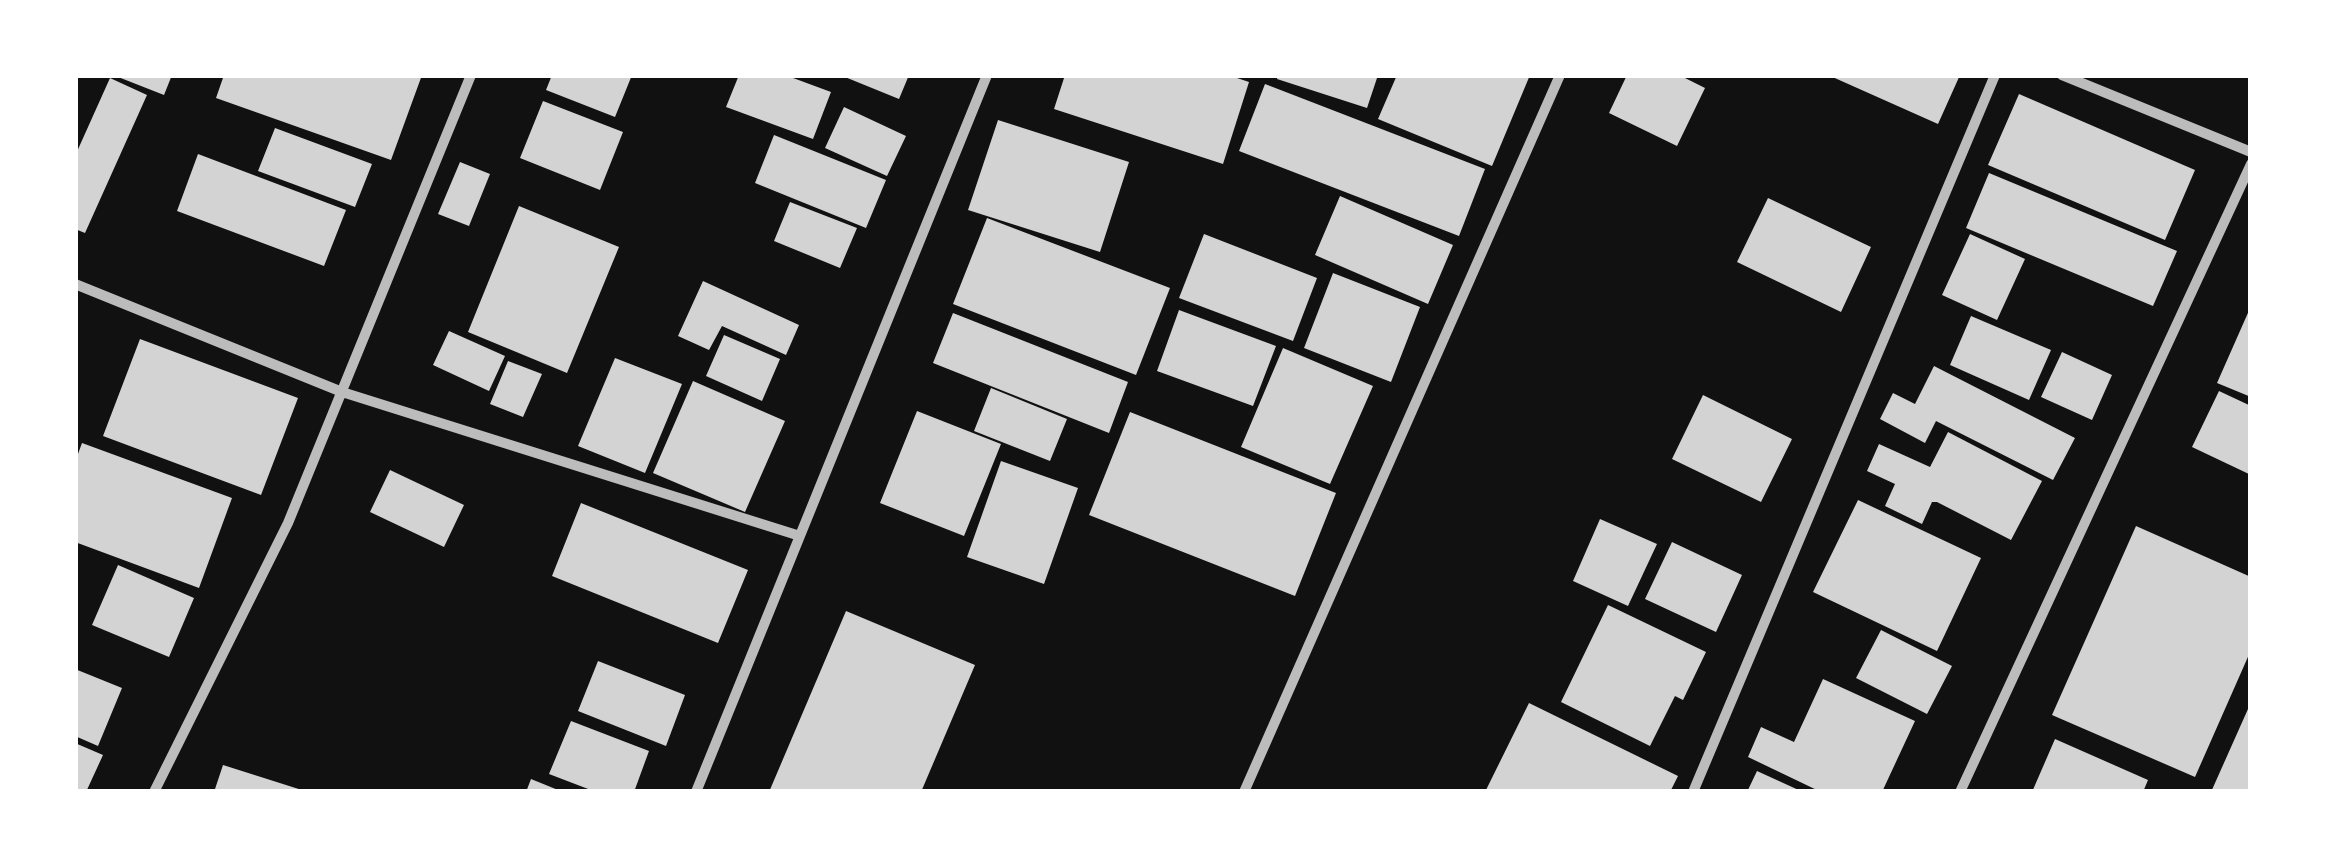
<!DOCTYPE html>
<style>
body{margin:0}
#map{position:relative;width:2326px;height:867px;overflow:hidden;background:#111;font-family:"Source Sans 3",sans-serif}
canvas{display:block}
.frame{position:absolute;inset:0;border:78px solid #fff;pointer-events:none}
</style>
<div id="map">
<canvas width="2326" height="867"></canvas>
<div class="frame"></div>
</div>
<script>
const context = document.querySelector('canvas').getContext('2d');
context.lineJoin = 'round';
function fillPath(path, color) { context.fillStyle = color; context.fill(path, 'evenodd'); }
const shape = rows => new Path2D(rows.map(r => 'M' + r).join(''));
function stroke(path, color, width, dash) { context.strokeStyle = color; context.lineWidth = width; context.lineCap = dash ? 'butt' : 'round'; context.setLineDash(dash || []); context.stroke(path); }
fillPath(shape([
 [113,75,172,75,164,95],
 [224,75,422,75,391,160,216,98],
 [552,75,632,75,615,117,546,90],
 [739,75,785,75,831,92,813,139,726,107],
 [840,75,909,75,899,99],
 [1065,75,1228,75,1249,82,1223,164,1054,109],
 [1278,75,1378,75,1367,108,1277,79],
 [1397,75,1530,75,1492,166,1378,119],
 [1627,75,1679,75,1705,88,1677,146,1609,113],
 [1828,75,1960,75,1938,124],
 [110,78,147,95,85,233,75,229,75,156],
 [1265,84,1485,169,1459,236,1239,151],
 [2019,94,2195,170,2165,240,1988,165],
 [543,101,623,132,600,190,520,158],
 [844,107,906,136,887,176,825,148],
 [998,120,1129,162,1100,252,968,210],
 [275,128,372,164,355,207,258,171],
 [774,135,886,180,866,228,755,183],
 [198,154,346,210,324,266,177,211],
 [460,162,490,174,469,226,438,214],
 [1989,173,2177,251,2153,306,1966,228],
 [1340,196,1453,245,1428,304,1315,255],
 [1768,198,1871,247,1841,312,1737,262],
 [790,202,857,228,840,268,774,241],
 [519,206,619,247,567,373,468,332],
 [987,218,1170,288,1136,375,953,304],
 [1204,234,1317,278,1293,341,1179,298],
 [1970,234,2025,259,1997,320,1942,295],
 [1333,273,1420,307,1391,382,1304,348],
 [703,281,799,325,786,355,722,326,709,350,678,336],
 [2251,306,2251,397,2217,383],
 [1179,310,1276,346,1253,406,1157,371],
 [953,313,1128,382,1109,433,933,363],
 [1971,316,2051,350,2029,400,1950,365],
 [449,331,505,356,489,391,433,365],
 [724,335,780,359,762,401,706,376],
 [140,339,298,398,261,495,103,436],
 [1283,348,1373,386,1330,484,1241,447],
 [2062,352,2112,375,2092,420,2041,397],
 [615,358,682,384,645,473,578,446],
 [508,361,542,374,523,417,490,404],
 [1934,366,2075,438,2053,480,1936,421,1925,443,1880,419,1893,393,1915,404],
 [693,381,785,421,745,512,653,473],
 [991,388,1067,419,1050,461,974,431],
 [2219,391,2251,406,2251,475,2192,447],
 [1703,395,1792,439,1761,502,1672,459],
 [917,411,1001,444,964,536,880,503],
 [1130,412,1336,493,1295,596,1089,515],
 [1948,432,2042,481,2011,540,1937,502,1932,502,1922,524,1885,506,1895,484,1867,471,1879,444,1930,467],
 [82,443,232,498,199,588,75,542,75,462],
 [1001,461,1078,488,1044,584,967,557],
 [390,470,464,505,444,547,370,512],
 [1858,500,1981,558,1937,651,1813,592],
 [581,503,748,570,718,643,552,576],
 [1600,519,1657,544,1628,606,1573,581],
 [2136,526,2251,577,2251,650,2195,777,2052,715],
 [1672,542,1742,575,1716,632,1645,599],
 [118,565,194,598,169,657,92,625],
 [1608,605,1706,652,1683,700,1675,696,1650,746,1561,702],
 [846,611,975,665,921,792,769,792],
 [1881,630,1952,666,1927,714,1856,678],
 [598,661,685,695,666,746,578,711],
 [75,669,122,688,98,746,75,736],
 [1823,679,1915,721,1882,792,1821,792,1748,757,1761,727,1794,742],
 [1529,703,1678,776,1670,792,1485,792],
 [2248,709,2251,710,2251,792,2211,792],
 [571,721,649,751,634,792,596,792,549,774],
 [2055,739,2148,780,2143,792,2032,792],
 [75,743,103,755,86,792,75,792],
 [223,765,305,791,305,792,214,792],
 [1757,771,1803,792,1747,792],
 [531,779,563,792,526,792]
]), '#d3d3d3');
stroke(shape([
 [2062,75,2251,152],
 [75,284,342,392,800,536],
 [154,792,288,523,471,75],
 [696,792,987,75],
 [1244,792,1560,75],
 [1693,792,1995,75],
 [1960,792,2251,164]
]), '#bcbcbc', 10);
</script>
